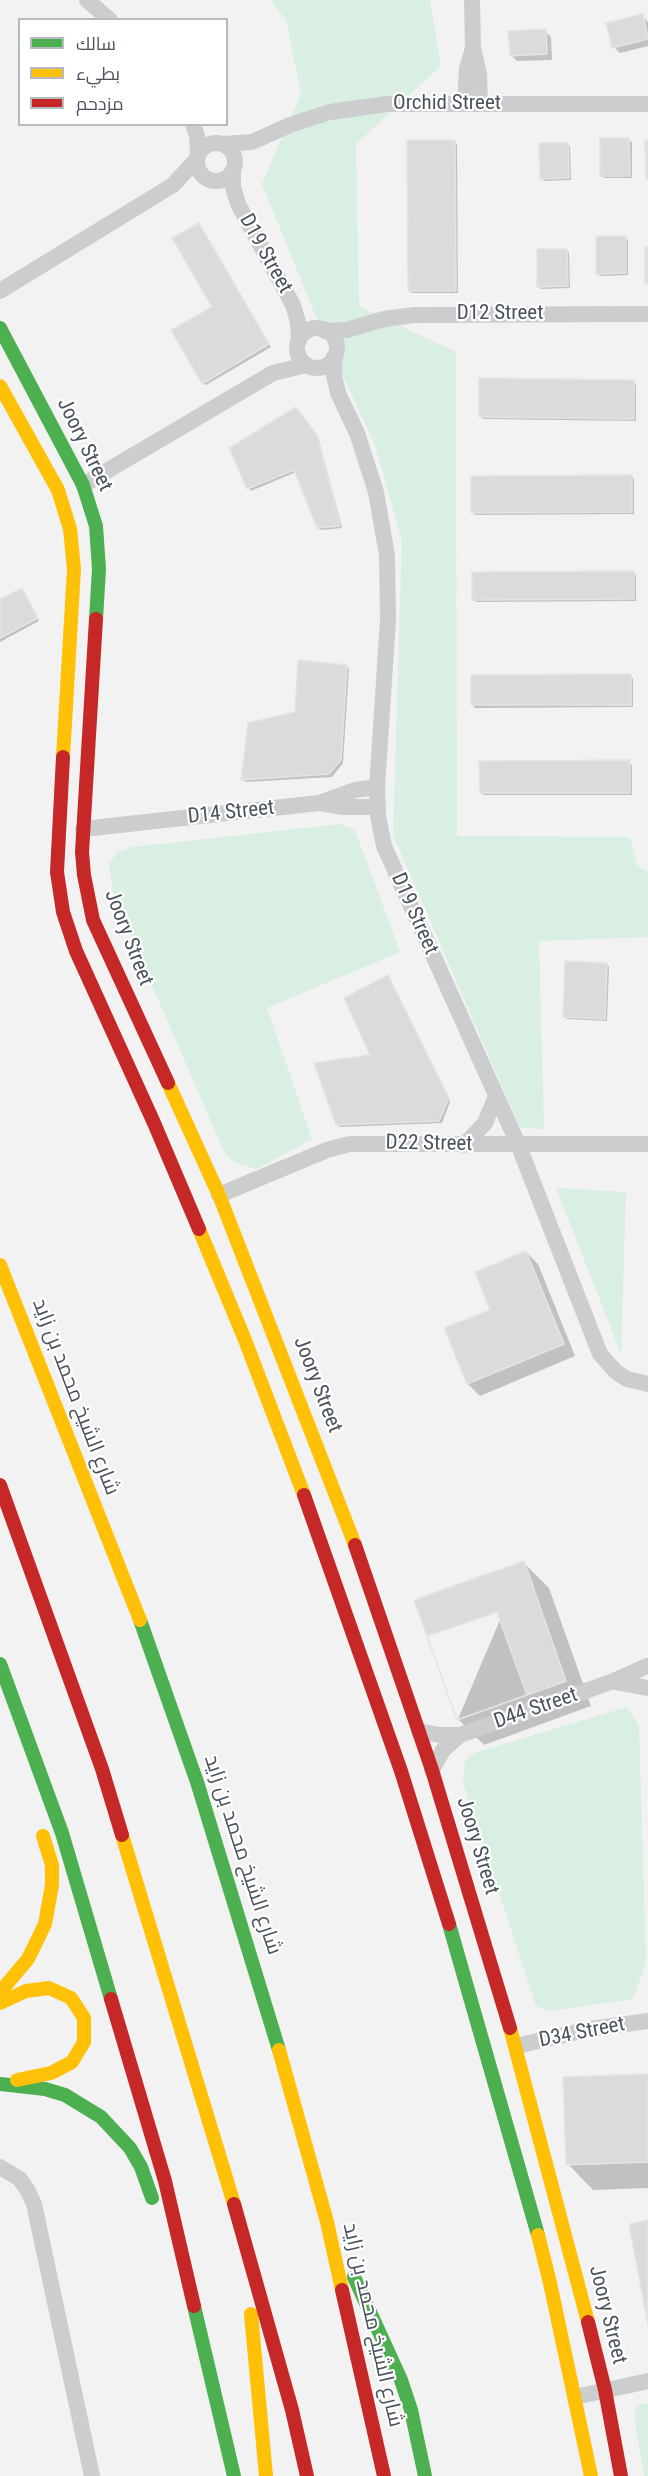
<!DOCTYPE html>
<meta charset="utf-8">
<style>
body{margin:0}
#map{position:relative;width:648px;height:2476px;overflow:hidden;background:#f2f2f2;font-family:"Roboto Condensed",Cairo,sans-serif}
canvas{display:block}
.legend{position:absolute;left:18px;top:18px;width:210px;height:108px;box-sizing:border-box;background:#fff;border:2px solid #b7babe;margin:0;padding:8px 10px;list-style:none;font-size:18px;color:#4a535d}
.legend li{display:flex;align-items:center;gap:12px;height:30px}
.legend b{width:30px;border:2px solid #b7babe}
</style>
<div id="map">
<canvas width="648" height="2476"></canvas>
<ul class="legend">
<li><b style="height:8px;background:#4caf50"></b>سالك</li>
<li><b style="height:8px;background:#ffc107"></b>بطيء</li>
<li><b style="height:8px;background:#c62828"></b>مزدحم</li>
</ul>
</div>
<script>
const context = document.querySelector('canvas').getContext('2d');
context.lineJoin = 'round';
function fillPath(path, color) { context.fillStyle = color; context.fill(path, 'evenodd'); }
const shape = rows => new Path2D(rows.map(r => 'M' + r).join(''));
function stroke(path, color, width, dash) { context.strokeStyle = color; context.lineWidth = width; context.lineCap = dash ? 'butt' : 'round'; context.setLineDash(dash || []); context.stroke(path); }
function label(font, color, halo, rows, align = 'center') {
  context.font = font + ' "Roboto Condensed",Cairo,sans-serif'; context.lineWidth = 4.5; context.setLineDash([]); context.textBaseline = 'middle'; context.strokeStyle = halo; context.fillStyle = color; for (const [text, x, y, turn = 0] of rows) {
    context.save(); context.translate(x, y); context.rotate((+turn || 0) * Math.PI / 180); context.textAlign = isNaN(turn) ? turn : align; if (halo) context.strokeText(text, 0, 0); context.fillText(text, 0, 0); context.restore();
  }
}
fillPath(shape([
 [270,0,430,0,441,66,356,144,359,306,456,352,457,836,630,837,637,866,648,872,648,937,539,941,544,1129,520,1128,393,835,402,541,375,445,316,317,262,184,301,94,286,20],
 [341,824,355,830,400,952,267,1008,312,1139,257,1169,236,1163,226,1156,114,898,109,864,117,853,132,847],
 [556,1188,626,1192,621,1354],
 [627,1707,639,1726,646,1962,633,1999,549,2011,536,2006,463,1783,465,1761,474,1753],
 [648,2403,648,2476,644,2476,634,2414,637,2405]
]), '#d8efe2');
fillPath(shape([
 [642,16,648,22,648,46,620,53,614,47],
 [545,31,551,37,552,60,517,61,511,55],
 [629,140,632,142,632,178,604,178,602,176],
 [454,141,457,144,458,293,412,293,409,291],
 [568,144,570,147,571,180,544,181,541,178],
 [201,227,271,347,206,385,203,383,214,307],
 [625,237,628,240,628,275,600,276,597,273],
 [566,250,569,253,570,288,541,289,539,286],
 [634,382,636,385,636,421,483,419,480,416],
 [298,411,319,440,342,528,321,530,318,528,296,472,251,491,249,488],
 [631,476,634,479,634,514,475,515,473,513],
 [633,572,636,575,636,601,476,602,473,599],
 [24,592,39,621,0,642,0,601],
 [347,666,349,669,343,763,332,777,246,782,243,780,250,724,296,713],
 [631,676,633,679,633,707,475,708,472,705],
 [629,762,632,765,632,795,484,795,481,793],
 [607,965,609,967,607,1021,567,1019,565,1017],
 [388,977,450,1102,442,1123,340,1127,337,1124,373,1056],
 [526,1252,538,1264,575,1356,480,1396,468,1384,446,1329,492,1311],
 [524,1563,549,1588,591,1706,484,1745,458,1719],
 [648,2075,648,2188,593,2190,568,2164]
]), '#0003');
const building = shape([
 [643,14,648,39,612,48,606,23,643,14],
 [546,29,547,54,510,56,508,31,546,29],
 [600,138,629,138,630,176,600,176,600,138],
 [407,140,455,140,456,291,408,291,407,140],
 [645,141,648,141,648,179,646,179,645,141],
 [539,143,568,143,569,178,540,179,539,143],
 [199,223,269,344,202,384,171,330,212,307,172,238,199,223],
 [596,236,626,236,626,273,596,274,596,236],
 [645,247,648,247,648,284,645,284,645,247],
 [537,249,567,249,568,286,537,287,537,249],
 [479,378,634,380,634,419,479,417,479,378],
 [296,407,317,435,340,526,317,528,294,470,247,489,229,448,296,407],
 [632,475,632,512,471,513,471,476,632,475],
 [634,571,634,599,472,600,472,572,634,571],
 [22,588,38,618,0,638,0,599,22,588],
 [298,660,347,665,341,760,329,774,241,780,248,723,295,712,298,660],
 [631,674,631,705,471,705,471,675,631,674],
 [630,760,630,793,480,793,479,761,630,760],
 [565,961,607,963,605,1019,563,1017,565,961],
 [388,975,449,1098,439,1121,336,1125,314,1063,370,1055,344,998,388,975],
 [526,1251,564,1344,467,1384,444,1328,490,1310,475,1272,526,1251],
 [524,1561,566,1681,457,1720,414,1600,524,1561],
 [497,1612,527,1695,457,1720,427,1636,497,1612],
 [648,2074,648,2162,566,2165,563,2077,648,2074],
 [648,2220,648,2325,629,2224,648,2220]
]);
fillPath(building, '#dbdbdc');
stroke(building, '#e3e4e4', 1.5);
stroke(shape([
 [87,0,110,20],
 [472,0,473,47,479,74,480,104],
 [465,104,467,68,473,48],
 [193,124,197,136,198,154],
 '197 162a19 19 0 1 1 38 0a19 19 0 1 1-38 0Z',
 [223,144,252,142,290,125,330,112,387,104,648,104],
 [233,170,233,187,238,204,293,305,298,322,299,341],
 [0,291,173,185,197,159],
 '297 348a20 20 0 1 1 40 0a20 20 0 1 1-40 0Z',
 [325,331,347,330,384,319,414,315,648,314],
 [334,357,334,375,338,393,357,433,376,492,387,555,388,620,377,787,378,816,384,846,518,1144,600,1354,616,1372,627,1379,648,1384],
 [83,485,273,373,306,365],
 [320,803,341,807,378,807],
 [83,829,319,803,355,790,377,787],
 [464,1145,485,1123,496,1096],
 [219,1195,327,1150,350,1144,648,1144],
 [615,1682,647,1688],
 [419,1731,439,1735,460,1735],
 [432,1770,443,1750,460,1735,611,1682,647,1666],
 [516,2046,590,2029,648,2021],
 [0,2167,20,2179,28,2191,34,2204,92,2476],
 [575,2397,648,2381]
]), '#cccdcf', 16);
stroke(shape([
 [0,328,83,485,96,526,99,569,96,619],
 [140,1620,197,1782,279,2050],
 [0,1664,62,1833,111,1999],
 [449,1924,538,2235],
 [0,2084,45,2089,65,2095,101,2117,130,2148,141,2167,152,2198],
 [354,2277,401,2380,411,2410,425,2476],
 [194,2306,234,2476]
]), '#4caf50', 14);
stroke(shape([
 [0,386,58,490,70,529,74,569,63,757],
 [168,1083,219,1195,355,1545],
 [199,1229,245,1340,304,1495],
 [0,1265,140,1620],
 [122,1835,234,2204],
 [0,1992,28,1959,45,1924,52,1885,52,1865,43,1836],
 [0,2003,26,1991,49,1988,71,1998,84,2018,84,2042,72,2062,51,2073,17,2080],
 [510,2028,588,2322],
 [279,2050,327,2222,342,2290],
 [538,2235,550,2283,591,2476],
 [251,2314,266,2476]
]), '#ffc107', 14);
stroke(shape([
 [96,619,82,852,84,875,93,920,168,1083],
 [63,757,57,872,63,912,76,951,154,1123,199,1229],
 [0,1485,102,1769,122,1835],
 [304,1495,401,1771,449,1924],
 [355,1545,432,1770,510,2028],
 [111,1999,165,2181,194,2306],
 [234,2204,292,2410,307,2476],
 [342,2290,384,2476],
 [588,2322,605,2390,621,2476]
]), '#c62828', 14);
label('21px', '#4a535d', '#fff', [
 ["Orchid Street",447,104],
 ["D19 Street",265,254,61],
 ["D12 Street",500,314],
 ["Joory Street",84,445,64],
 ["D14 Street",231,813,-6],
 ["D19 Street",414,914,66],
 ["Joory Street",128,938,69],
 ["D22 Street",429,1144,1],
 ["Joory Street",317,1385,69],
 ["شارع الشيخ محمد بن زايد",75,1397,69],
 ["D44 Street",536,1709,-19],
 ["Joory Street",477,1846,73],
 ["شارع الشيخ محمد بن زايد",242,1855,72],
 ["D34 Street",582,2033,-11],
 ["Joory Street",607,2315,76],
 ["شارع الشيخ محمد بن زايد",372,2325,77]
]);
</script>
